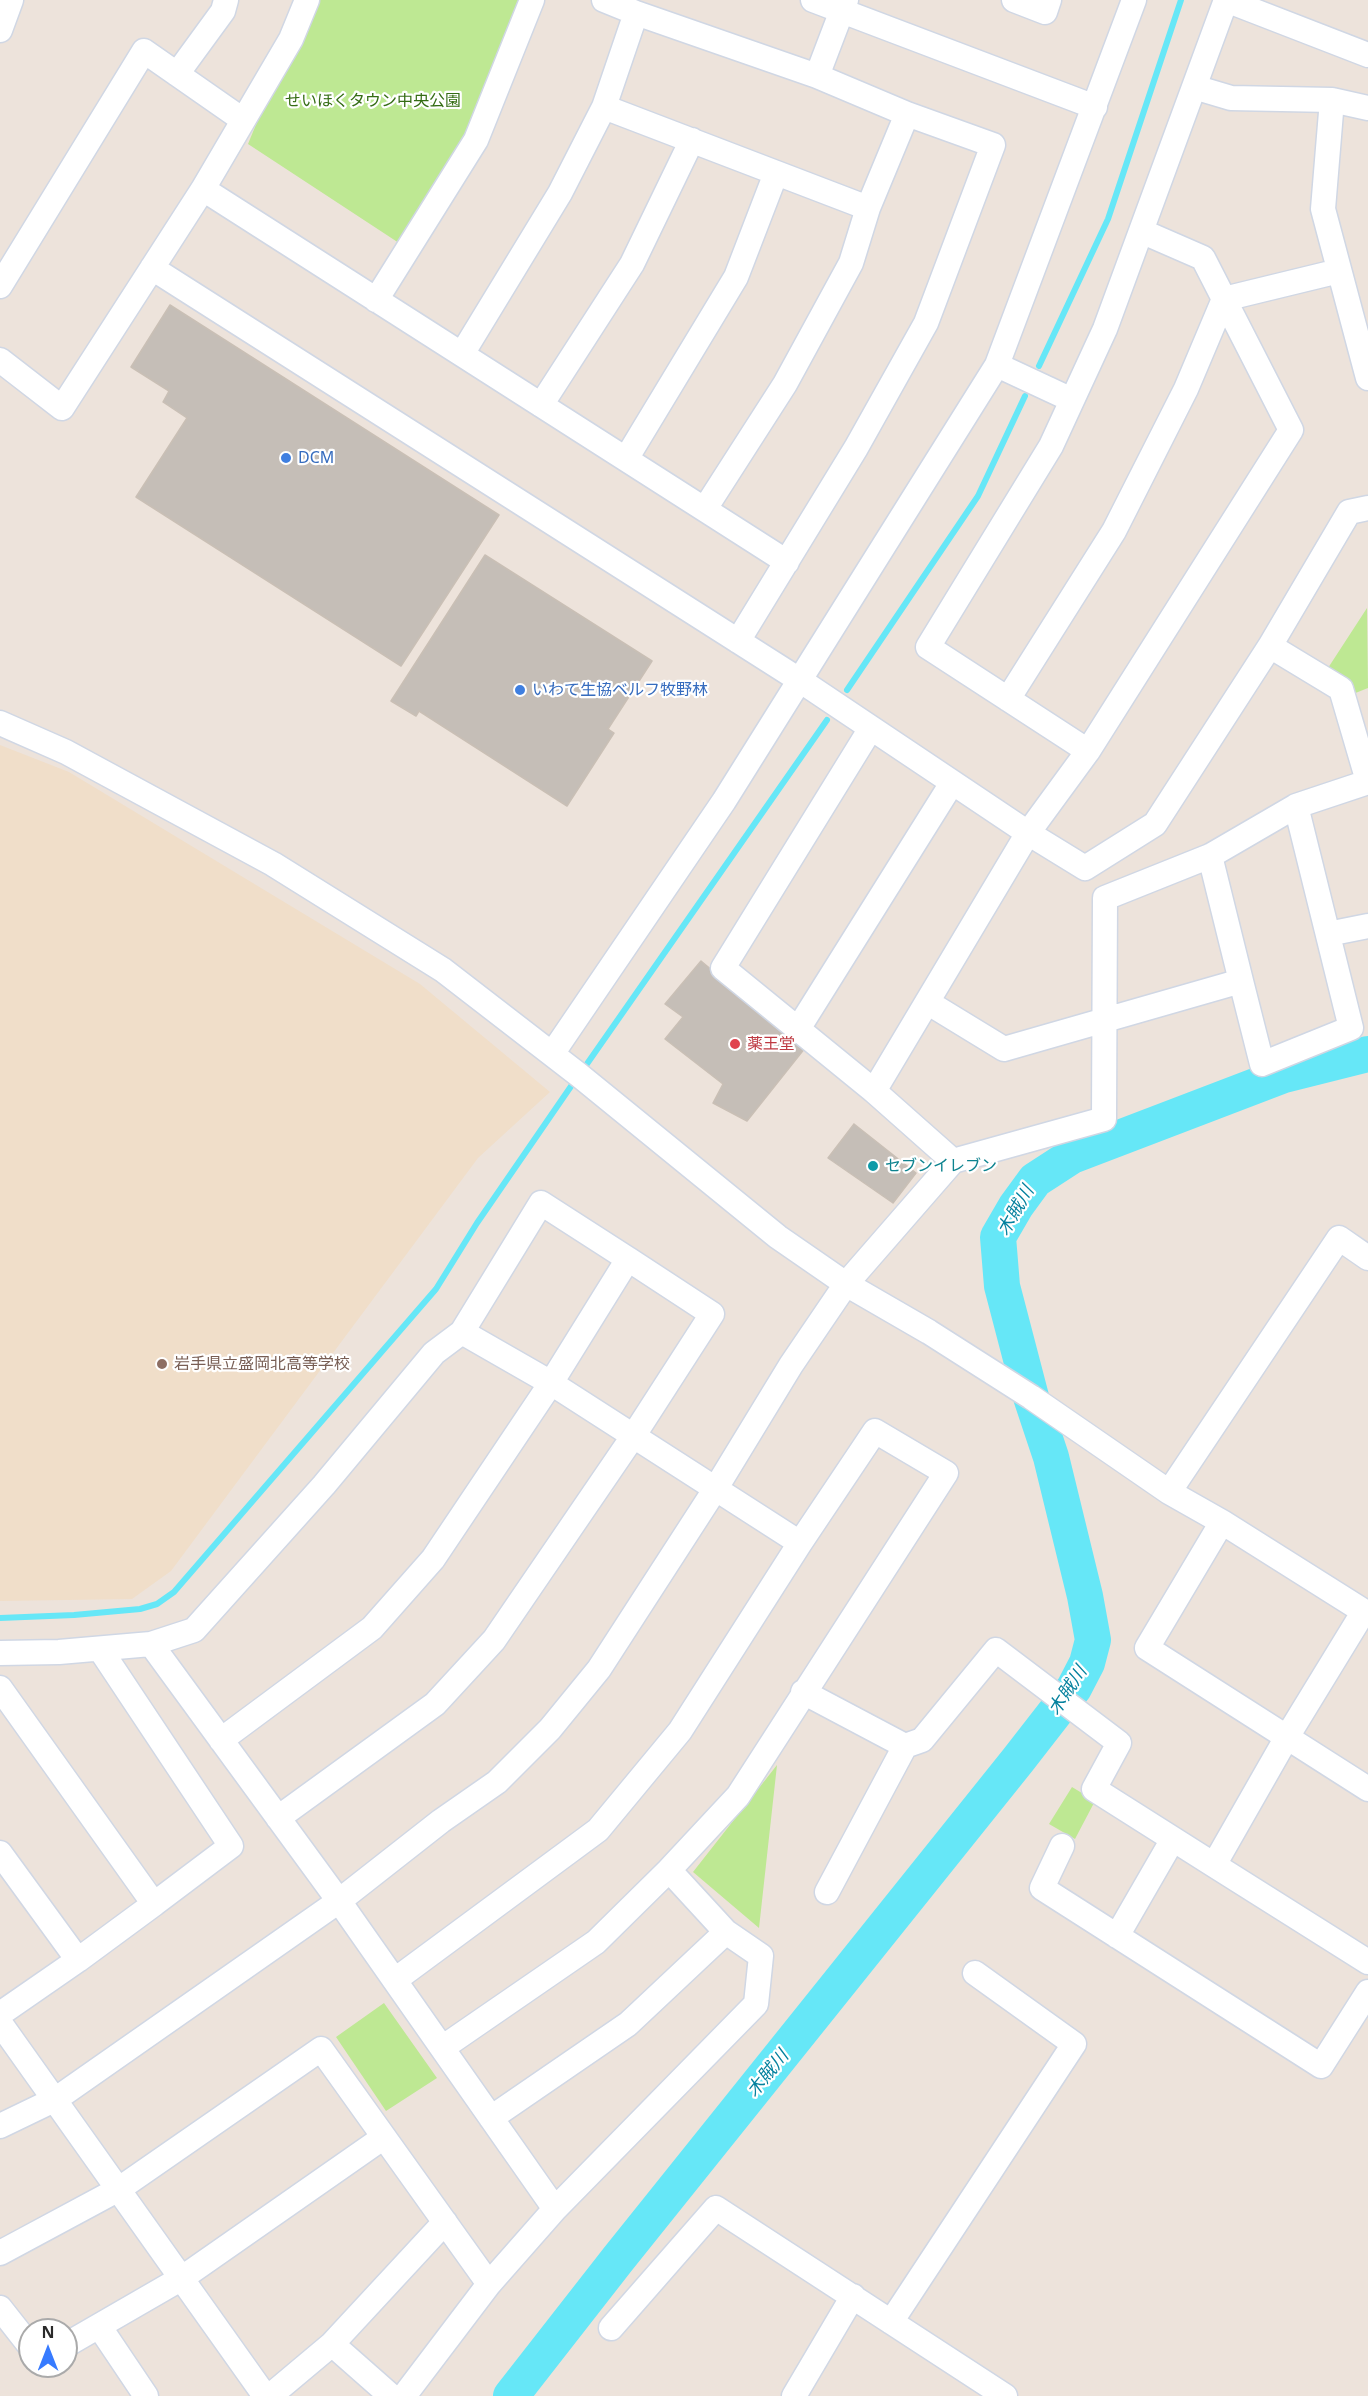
<!DOCTYPE html>
<meta charset="utf-8">
<style>
body{margin:0}
#map{position:relative;width:1368px;height:2396px;overflow:hidden;background:#ede3db;font-family:"Noto Sans",sans-serif}
canvas{display:block}
.north{position:absolute;left:18px;top:2318px;width:60px;height:60px;box-sizing:border-box;background:#fff;border:2px solid #aaa;border-radius:50%;rotate:0deg;font-size:16px;font-weight:700;line-height:24px;text-align:center;color:#2a2a2a}
.north::after{content:'';display:block;margin:auto;width:21px;height:27px;background:#377bff;clip-path:polygon(50% 0,100% 100%,50% 72%,0 100%)}
</style>
<div id="map">
<canvas width="1368" height="2396"></canvas>
<div class="north">N</div>
</div>
<script>
const context = document.querySelector('canvas').getContext('2d');
context.lineJoin = 'round';
function fillPath(path, color) { context.fillStyle = color; context.fill(path, 'evenodd'); }
const shape = rows => new Path2D(rows.map(r => 'M' + r).join(''));
function stroke(path, color, width, dash) { context.strokeStyle = color; context.lineWidth = width; context.lineCap = dash ? 'butt' : 'round'; context.setLineDash(dash || []); context.stroke(path); }
function label(font, color, halo, rows, align = 'center') {
  context.font = font + ' "Noto Sans","Noto Sans JP",sans-serif'; context.lineWidth = 4.5; context.setLineDash([]); context.textBaseline = 'middle'; context.strokeStyle = halo; context.fillStyle = color; for (const [text, x, y, turn = 0] of rows) {
    context.save(); context.translate(x, y); context.rotate((+turn || 0) * Math.PI / 180); context.textAlign = isNaN(turn) ? turn : align; if (halo) context.strokeText(text, 0, 0); context.fillText(text, 0, 0); context.restore();
  }
}
fillPath(shape([
 [0,745,69,772,420,984,550,1092,478,1158,171,1571,132,1599,0,1601]
]), '#f0dec9');
fillPath(shape([
 [312,0,523,0,473,129,402,245,248,144,291,39],
 [1367,608,1368,688,1353,694,1328,668],
 [777,1765,759,1928,693,1872],
 [1072,1787,1095,1801,1075,1839,1049,1824],
 [384,2003,437,2078,386,2111,336,2037]
]), '#bee893');
stroke(shape([
 [1039,366,1108,219,1181,0],
 [847,690,978,496,1025,396],
 [582,1071,827,720],
 [0,1618,74,1615,140,1609,157,1604,174,1592,436,1289,477,1223,576,1079]
]), '#66e7f7', 6);
stroke(shape([
 [511,2396,618,2259,1018,1760,1074,1688,1087,1663,1093,1640,1085,1596,1051,1457,1031,1397,1002,1286,998,1237,1016,1206,1035,1180,1072,1156,1284,1075,1368,1054]
]), '#66e7f7', 36);
const building = shape([
 [170,305,499,515,401,666,136,497,187,418,163,402,169,391,131,367,170,305],
 [485,555,652,661,608,729,614,733,567,806,419,711,416,716,391,701,485,555],
 [701,961,805,1048,747,1121,713,1103,723,1084,665,1039,683,1017,665,1004,701,961],
 [854,1124,916,1173,893,1203,828,1158,854,1124]
]);
fillPath(building, '#c5beb7');
stroke(building, '#c9bfb5', 1.5);
const minor = shape([
 [307,0,291,39,203,189,787,562],
 [604,0,636,13],
 [813,0,1095,107],
 [1014,0,1045,12,1049,0],
 [1226,0,1368,55],
 [0,30,11,0],
 [177,74,223,11,226,0],
 [817,76,636,13,604,107,868,208,907,114],
 [1194,87,1231,98,1332,100],
 [1368,108,1332,100,1323,209,1368,378],
 [1141,231,1203,258,1291,430,1088,751,928,647,1051,446,1105,329,1226,0],
 [152,268,801,681,1028,833,1085,868,1155,824,1270,646,1349,512,1368,508],
 [0,286,144,51,243,120],
 [376,300,476,140,532,0],
 [462,354,560,193,604,107],
 [0,360,62,408,203,189],
 [997,365,1072,400],
 [541,405,632,264,692,140],
 [626,459,736,277,776,173],
 [708,504,785,384,851,263,868,208],
 [738,641,856,448,926,323,993,145,907,114,817,76,846,0],
 [1270,646,1341,689,1368,781],
 [1008,699,1114,531,1186,389,1224,299,1339,271],
 [0,723,66,752,273,864,443,970,579,1075,778,1237,846,1284,929,1332,1031,1397,1169,1492,1222,1522,1368,1614],
 [871,728,723,968,874,1091,953,1161],
 [1328,934,1368,926],
 [1241,981,1262,1064,1351,1028,1296,806],
 [927,1002,1004,1049,1241,981,1210,856],
 [798,1029,952,783],
 [552,1054,724,801,997,365,1134,0],
 [874,1091,1028,833,1088,751],
 [1169,1492,1339,1238,1368,1258],
 [1222,1522,1147,1648,1368,1789],
 [151,1644,339,1901,555,2209],
 [100,1649,231,1846,154,1904],
 [0,1653,59,1652,151,1644,194,1630,324,1485,434,1353,462,1332,551,1383,800,1543,875,1431,946,1473,738,1796,669,1870,726,1932,761,1956,756,2004,555,2209,489,2284,404,2396],
 [0,1688,154,1904,78,1960,0,2014],
 [803,1692,905,1746,827,1892],
 [221,1740,372,1628,433,1559,551,1383,628,1259,541,1203,462,1332],
 [905,1746,922,1740,996,1650,1119,1743,1094,1789,1214,1865,1287,1737,1364,1611],
 [278,1818,435,1704,494,1640,634,1435,712,1314,628,1259],
 [1062,1846,1042,1888,1321,2066,1368,1992],
 [0,1853,78,1960],
 [1214,1865,1368,1962],
 [1117,1936,1173,1839],
 [395,1980,598,1830,680,1731,800,1543],
 [0,2023,265,2396],
 [442,2048,596,1942,669,1870],
 [491,2118,628,2024,726,1932],
 [0,2126,56,2099,339,1901,441,1821,497,1782,550,1729,599,1669,716,1488,791,1365,846,1284,953,1161,1104,1119,1105,898,1210,856,1296,806,1368,782],
 [0,2253,119,2189,321,2049,489,2284],
 [0,2308,30,2346],
 [891,2322,1074,2044,975,1973],
 [99,2326,146,2396],
 [611,2328,716,2208,1005,2396],
 [332,2344,445,2222],
 [66,2345,182,2278,384,2137],
 [270,2396,332,2344,391,2396],
 [794,2396,853,2296]
]);
stroke(minor, '#d0d7e4', 27);
stroke(minor, '#fff', 24);
for (const [x, y, r, color] of [
 [286,458,6,"#3f7fe0"],
 [520,690,6,"#3f7fe0"],
 [735,1044,6,"#e0444e"],
 [873,1166,6,"#0f9aa8"],
 [162,1364,6,"#8d6e63"]
]) { const dot = new Path2D(); dot.arc(x, y, r, 0, 2 * Math.PI); context.fillStyle = color; context.fill(dot); stroke(dot, '#fff', 2); }
label('16px', '#356d15', '#fff', [
 ["せいほくタウン中央公園",373,101]
]);
label('16px', '#366cbe', '#fff', [
 ["DCM",298,458],
 ["いわて生協ベルフ牧野林",532,690]
], 'left');
label('16px', '#be3a42', '#fff', [
 ["薬王堂",747,1044]
], 'left');
label('16px', '#0d838f', '#fff', [
 ["セブンイレブン",885,1166]
], 'left');
label('16px', '#785e54', '#fff', [
 ["岩手県立盛岡北高等学校",174,1364]
], 'left');
label('italic 18px', '#04819e', '#fff', [
 ["木賊川",1016,1211,-60],
 ["木賊川",1068,1691,-57],
 ["木賊川",768,2074,-51]
]);
</script>
